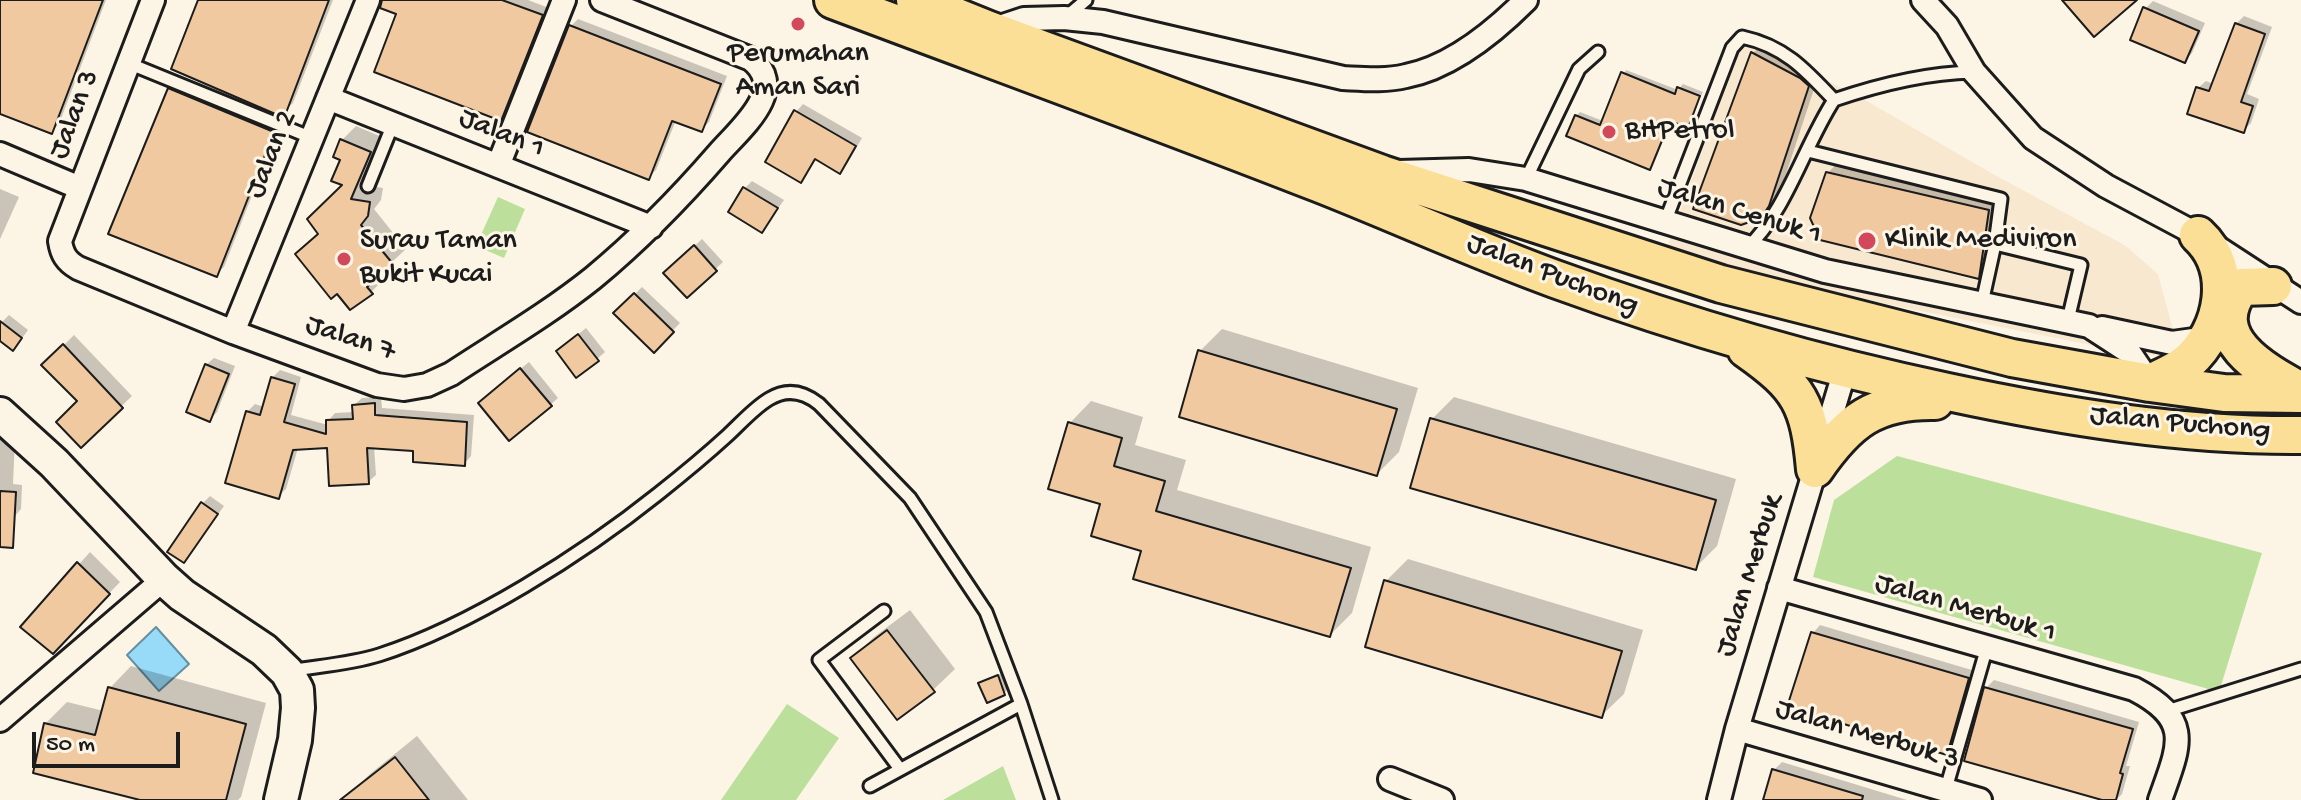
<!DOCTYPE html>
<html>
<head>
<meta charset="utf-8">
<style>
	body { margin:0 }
	#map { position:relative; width:2301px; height:800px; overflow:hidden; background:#fcf5e5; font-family:"Gochi Hand",sans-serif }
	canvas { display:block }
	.scale { position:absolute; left:32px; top:732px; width:148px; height:36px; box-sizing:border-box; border:4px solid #1c1c1c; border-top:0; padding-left:10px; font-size:24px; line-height:28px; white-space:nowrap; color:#1c1c1c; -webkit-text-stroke:6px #fcf5e5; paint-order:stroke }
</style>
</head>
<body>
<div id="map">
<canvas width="2301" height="800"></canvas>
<div class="scale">50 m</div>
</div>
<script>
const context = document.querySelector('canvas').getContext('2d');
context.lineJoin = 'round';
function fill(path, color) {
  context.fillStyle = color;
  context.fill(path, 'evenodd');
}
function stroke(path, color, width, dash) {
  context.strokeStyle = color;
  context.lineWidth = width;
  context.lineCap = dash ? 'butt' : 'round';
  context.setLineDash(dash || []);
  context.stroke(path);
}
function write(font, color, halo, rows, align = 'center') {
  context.font = font + ' "Gochi Hand",sans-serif';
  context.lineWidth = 6;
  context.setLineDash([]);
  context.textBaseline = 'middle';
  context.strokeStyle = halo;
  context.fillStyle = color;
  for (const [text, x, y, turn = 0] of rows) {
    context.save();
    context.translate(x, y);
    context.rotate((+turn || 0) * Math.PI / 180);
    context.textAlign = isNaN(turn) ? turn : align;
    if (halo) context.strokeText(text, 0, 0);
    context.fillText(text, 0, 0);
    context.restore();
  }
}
const built = new Path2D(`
	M1742,41L1853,93L1993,174L2126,246L2158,274L2181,360L2096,346L1845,296L1665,253Z`);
const green = new Path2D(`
	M498,197L525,209L504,258L476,246Z
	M1897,456L2262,553L2219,692L1813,577L1834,500Z
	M787,704L839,738L796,800H721Z
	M1003,766L1016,800H943Z`);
const water = new Path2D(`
	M156,627L189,664L159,691L127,655Z`);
const shadow = new Path2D(`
	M0,0H106L59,124L51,132L0,111Z
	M200,0H333L293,103L285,111Z
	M395,0H528L549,8L508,111L501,118L399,13Z
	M2153,1L2205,23L2192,53L2185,61L2145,9Z
	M2244,16L2272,27L2247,94L2259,99L2251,123L2244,130L2198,88L2206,81L2214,84L2236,24Z
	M578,19L727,76L709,122L701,130L676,120L656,170L649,177L571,26Z
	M1765,41L1812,67L1819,74L1780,192L1760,216L1696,208L1753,53Z
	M1626,70L1678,90L1683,84L1703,92L1687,125L1671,119L1650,167L1576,116L1580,112L1603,121Z
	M177,82L280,124L224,267L216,274L170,90Z
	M803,104L862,138L847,164L840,171L817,158L801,180L796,112Z
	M356,126L384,138L363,185L383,188L381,200L374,209L406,249L380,273L385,278L371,292L320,233L345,185L342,159L335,156L342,140Z
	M1839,161L1999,198L1990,265L1978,277L1828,173Z
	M752,181L784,200L762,231L745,188Z
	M0,189L19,197L0,239Z
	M702,239L723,262L687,295L666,273Z
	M642,287L680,323L654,350L616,313Z
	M9,315L28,330L20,341L0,338V324Z
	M586,328L605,352L597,359L558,351Z
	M1222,329L1418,388L1399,452L1377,474L1200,351Z
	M74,335L132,396L81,445L80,401L44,365Z
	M214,358L235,366L217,412L210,420L206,365Z
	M529,362L558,398L550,405L488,395Z
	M280,370L301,377L291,415L328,425V421L335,413L355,412L354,405L362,398L381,397L382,408L474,415L471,456L464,464L415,449L374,447L376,475L368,482L329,446L298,448L286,489L278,496L247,412L255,404L264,407L272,378Z
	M1454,397L1736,479L1717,546L1695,568L1432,419Z
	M1091,401L1143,417L1135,445L1186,460L1177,490L1371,547L1352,613L1330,635L1143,549L1103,503L1070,423Z
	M0,428L15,439L13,484L22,485L21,509L14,517L0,516Z
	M210,496L224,506L191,553L202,504Z
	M90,552L120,582L53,652L23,627Z
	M1408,559L1643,630L1624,694L1602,715L1386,581Z
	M910,610L955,669L933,690L852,658L874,637Z
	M1820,625L1975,671L1954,745L1946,753L1813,633Z
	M131,666L266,703L241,797L238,800H148L45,724L67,702L104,711L110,688Z
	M1002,673L1007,690L1004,693L980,684Z
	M1994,680L2139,722L2126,766H2130L2122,794L2116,800H2109L1986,688Z
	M417,736L468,800H352L348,796L370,774Z
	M1782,762L1907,800H1765L1774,770Z`);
const building = new Path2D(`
	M0,0H103L52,134L0,114Z
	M198,0H329L286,113L282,112L280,116L171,69Z
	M382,0H502L543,15L501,121L374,72L396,14L380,8Z
	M2062,0H2137L2094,37Z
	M2143,7L2199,31L2185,63L2130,40Z
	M2235,23L2265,34L2241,102L2253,106L2244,133L2187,114L2196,87L2209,91Z
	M569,25L721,84L702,132L672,121L649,180L527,132Z
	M1751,52L1800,78L1809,86L1769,206L1761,218L1741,225L1693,209Z
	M1621,72L1675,94L1677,87L1700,96L1688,128L1670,121L1650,170L1566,136L1575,115L1600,125Z
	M168,88L274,132L217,277L108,234Z
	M794,110L856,146L840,174L815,159L801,183L765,162Z
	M340,139L371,152L351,199L370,202L368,216L361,225L393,264L367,287L373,294L350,310L337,294L331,299L295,254L318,234L307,219L342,185L331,181L340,160L333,157Z
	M1826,172L1989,210L1979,279L1820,240L1810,218Z
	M743,187L778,208L762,233L728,212Z
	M694,245L717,271L687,298L663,273Z
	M634,293L674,332L654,353L613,313Z
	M0,321L22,338L13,351L0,341Z
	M578,334L599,361L576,378L556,351Z
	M63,344L123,408L81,448L56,422L77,401L41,365Z
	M1198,350L1397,409L1377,476L1179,417Z
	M205,364L229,374L210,422L186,412Z
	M520,368L552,406L509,441L478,403Z
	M271,377L295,384L284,422L326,434V420L353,419L352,405L375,403V415L467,422L465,466L413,462V451L367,448L369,484L329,486L327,448L293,450L279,499L225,483L246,411L260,415Z
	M1430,418L1716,500L1696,570L1410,488Z
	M1068,422L1122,438L1114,466L1165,481L1156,511L1351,568L1330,637L1133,579L1141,551L1091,536L1100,504L1048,489Z
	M0,491L16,492L13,548L0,547Z
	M201,502L218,514L184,563L167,552Z
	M77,562L110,594L53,654L20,627Z
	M1384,580L1622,651L1602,718L1365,647Z
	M887,630L935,692L897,720L850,658Z
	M1811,632L1969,678L1947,755L1787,707Z
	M998,675L1005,695L987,703L978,683Z
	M108,687L246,724L226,800H140L33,773L44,723L95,735Z
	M1984,687L2133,729L2120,773L2123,774L2116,800H2102L1964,761Z
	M395,757L429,800H340Z
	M1772,769L1863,796L1862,800H1763Z`);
const lane = new Path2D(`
	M1065,18L1086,0
	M128,63L312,138
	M1808,151L2001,199L1995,244L1982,303
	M1526,179L1579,69L1598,52
	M368,186L393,124
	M1665,222L1732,48L1742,37C1784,46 1805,69 1834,100
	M1995,244L2081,265L2068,320
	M1747,248C1786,212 1805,144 1834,100C1878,85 1926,73 1973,72
	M884,611L819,660L900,769
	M289,671C318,666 350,664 379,655C470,626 583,554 658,494C682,475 705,456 728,435C741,423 754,408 769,399C787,388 804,392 819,404L910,498L986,612L1021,704L1052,800
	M2167,711L2301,669
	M870,786L1021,704
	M1945,792L1987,647`);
const street = new Path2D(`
	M153,0L60,241C62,254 66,261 78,268L233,332L377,385L404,389L427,385L451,374C498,343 548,314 593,278C639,240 680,198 719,153C741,128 789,89 751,59L602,0
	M1923,0L1947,26L1974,72L2033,138L2106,186L2198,235L2301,302
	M991,30L1024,19L1064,18L1103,22L1343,78C1364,79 1385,81 1406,76C1452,67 1494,32 1526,0
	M328,98L651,227
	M0,154L80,188
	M498,166L564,0
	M1399,172L1469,170L1526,179L1825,271L2089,326L2129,352L2150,383
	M2102,328L2172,343L2208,338
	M233,332L368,0
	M1779,588L2134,689C2194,720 2179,746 2160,800
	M0,720L164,579
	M1737,729L1980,800
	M1390,779L1442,800
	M1719,800L1737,729L1845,370`);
const secondary = new Path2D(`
	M0,414L54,463L164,579L182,595L264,650L287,672L297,690L298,708L295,740L281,800`);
const primary = new Path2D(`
	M833,0C995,61 1157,120 1318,183C1397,214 1475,250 1555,279C1684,326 1814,364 1948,392C2065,417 2182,436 2301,435
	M915,0L989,30L1382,174L1721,284L2012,358L2150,383L2224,393L2301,394
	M2273,286L2241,287C2203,337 2262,370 2301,391
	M1746,349C1800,387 1809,404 1815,469
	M2150,383C2162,377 2178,371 2188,362C2224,330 2235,269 2198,235
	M1815,469C1848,421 1875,400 1935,401`);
const markers = [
	[798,24,8,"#d1495b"],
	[1609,132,8,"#d1495b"],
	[1867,241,10,"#d1495b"],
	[344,259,8,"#d1495b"]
];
const poiNames = [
	["Perumahan",798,55,"center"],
	["Aman Sari",798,89,"center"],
	["BHPetrol",1625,132],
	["Klinik Mediviron",1885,241],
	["Surau Taman",360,242],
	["Bukit Kucai",360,276]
];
const streetNames = [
	["Jalan 3",76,115,-69],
	["Jalan 1",501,135,22],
	["Jalan 2",273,155,-68],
	["Jalan Cenuk 1",1739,213,17],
	["Jalan Puchong",1552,276,21],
	["Jalan 7",350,340,18],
	["Jalan Puchong",2180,425,5],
	["Jalan Merbuk",1751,576,-73],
	["Jalan Merbuk 1",1965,610,16],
	["Jalan Merbuk 3",1867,736,16]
];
fill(built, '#f8e8d0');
fill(green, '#bce09b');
fill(water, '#97dbf9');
stroke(water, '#668fa1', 2);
fill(shadow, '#0003');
fill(building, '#f0c9a0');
stroke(building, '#1c1c1c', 2);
stroke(lane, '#1c1c1c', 17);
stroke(street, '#1c1c1c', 28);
stroke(secondary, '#1c1c1c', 38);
stroke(primary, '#1c1c1c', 42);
stroke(lane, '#fcf5e5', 11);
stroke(street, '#fcf5e5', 22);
stroke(secondary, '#fcf5e5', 32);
stroke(primary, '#fbdf96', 36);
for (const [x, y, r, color] of markers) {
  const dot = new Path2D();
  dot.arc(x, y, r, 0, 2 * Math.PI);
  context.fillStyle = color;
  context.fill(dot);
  stroke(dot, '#fcf5e5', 3);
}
write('30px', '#1c1c1c', '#fcf5e5', poiNames, 'left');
write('30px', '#1c1c1c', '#fcf5e5', streetNames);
</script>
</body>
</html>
